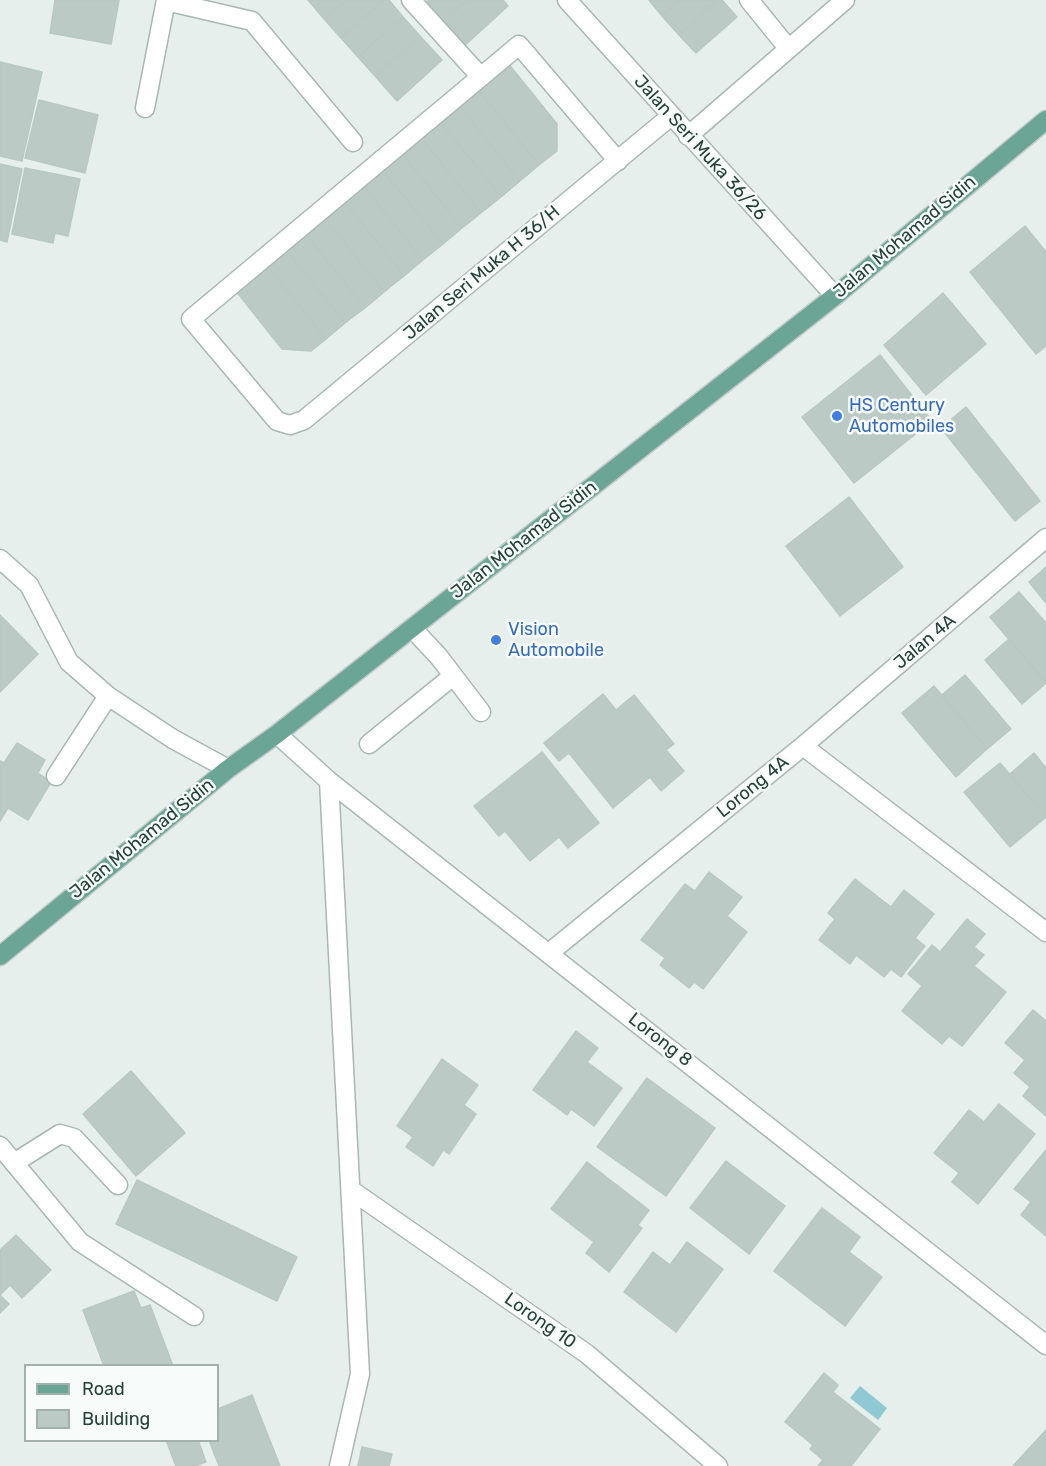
<!DOCTYPE html>
<html>
<head>
<meta charset="utf-8">
<style>
	body { margin:0 }
	#map { position:relative; width:1046px; height:1466px; overflow:hidden; background:#e6efeb; font-family:Rubik,sans-serif }
	canvas { display:block }
	.legend { position:absolute; left:24px; top:1364px; width:195px; height:78px; box-sizing:border-box; background:#f7fbf9; border:2px solid #a3b1ad; margin:0; padding:8px 10px; list-style:none; font-size:18px; color:#24423a }
	.legend li { display:flex; align-items:center; gap:12px; height:30px }
	.legend b { width:30px; border:2px solid #a3b1ad }
</style>
</head>
<body>
<div id="map">
<canvas width="1046" height="1466"></canvas>
<ul class="legend">
<li><b style="height:8px;background:#6aa596"></b>Road</li>
<li><b style="height:16px;background:#bbcac4"></b>Building</li>
</ul>
</div>
<script>
const context = document.querySelector('canvas').getContext('2d');
context.lineJoin = 'round';
function fill(path, color) {
  context.fillStyle = color;
  context.fill(path, 'evenodd');
}
function stroke(path, color, width, dash) {
  context.strokeStyle = color;
  context.lineWidth = width;
  context.lineCap = dash ? 'butt' : 'round';
  context.setLineDash(dash || []);
  context.stroke(path);
}
function write(font, color, halo, rows, align = 'center') {
  context.font = font + ' Rubik,sans-serif';
  context.lineWidth = 5;
  context.setLineDash([]);
  context.textBaseline = 'middle';
  context.strokeStyle = halo;
  context.fillStyle = color;
  for (const [text, x, y, turn = 0] of rows) {
    context.save();
    context.translate(x, y);
    context.rotate((+turn || 0) * Math.PI / 180);
    context.textAlign = isNaN(turn) ? turn : align;
    if (halo) context.strokeText(text, 0, 0);
    context.fillText(text, 0, 0);
    context.restore();
  }
}
const water = new Path2D(`
	M860,1386L887,1408L878,1420L850,1398Z`);
const building = new Path2D(`
	M55,0H119L111,44L50,33Z
	M308,0H346L325,20Z
	M346,0H384L341,38L325,20Z
	M384,0H389L403,17L358,57L341,38Z
	M429,0H467L442,23L424,4Z
	M467,0H503L508,6L463,47L442,23Z
	M649,0H680L662,16Z
	M680,0H718L679,35L662,16Z
	M718,0H722L737,17L696,53L679,35Z
	M403,17L420,36L375,76L358,57Z
	M420,36L442,60L397,101L375,76Z
	M503,57L557,124V151L539,165L472,82Z
	M0,62L42,72L22,161L0,156Z
	M472,82L539,165L520,181L453,98Z
	M453,98L520,181L501,197L434,114Z
	M39,100L98,115L85,173L25,158Z
	M434,114L501,197L481,213L414,129Z
	M414,129L481,213L462,228L395,145Z
	M395,145L462,228L443,244L375,161Z
	M375,161L443,244L423,260L356,177Z
	M0,164L22,169L7,242L0,240Z
	M25,168L80,179L68,236L55,233L53,243L12,234Z
	M356,177L423,260L404,276L337,192Z
	M337,192L404,276L384,292L317,208Z
	M317,208L384,292L365,308L298,224Z
	M298,224L365,308L345,323L278,240Z
	M1025,226L1046,252V346L1036,354L970,272Z
	M278,240L345,323L326,339L259,256Z
	M259,256L326,339L311,351L282,349L228,281Z
	M943,293L986,344L926,395L884,345Z
	M880,355L932,421L854,483L802,417Z
	M966,407L1040,501L1015,521L941,428Z
	M849,497L903,567L840,616L786,546Z
	M1046,567V603L1029,582Z
	M1019,592L1046,623V683L990,617Z
	M0,615L38,654L0,692Z
	M1009,639L1046,683L1022,704L985,660Z
	M965,675L1011,729L987,749L942,695Z
	M934,686L987,749L956,777L902,713Z
	M603,694L616,710L634,695L674,744L666,750L684,771L661,791L650,777L613,808L569,753L559,761L544,743Z
	M17,743L45,760L38,773L51,782L28,820L8,808L0,821V761L4,763Z
	M542,752L599,823L568,848L559,837L530,861L505,831L499,836L474,806Z
	M1034,753L1046,768V817L1010,774Z
	M1000,763L1046,817L1010,847L964,792Z
	M709,872L742,897L727,916L747,932L703,989L694,982L689,988L660,965L665,958L641,940L685,884L695,891Z
	M855,879L891,907L904,890L934,914L915,938L925,946L901,977L891,969L884,977L856,955L850,964L819,940L835,919L828,913Z
	M967,919L985,934L974,947L984,955L974,966L1006,992L962,1046L949,1036L942,1044L902,1011L922,986L908,974L932,945L940,952Z
	M1033,1010L1046,1021V1116L1023,1096L1030,1087L1014,1073L1025,1060L1005,1043Z
	M576,1031L598,1048L587,1062L622,1088L594,1126L571,1109L567,1115L533,1090Z
	M442,1059L478,1085L464,1105L476,1114L449,1154L443,1150L433,1166L406,1147L413,1137L397,1126Z
	M131,1071L185,1133L136,1176L83,1114Z
	M647,1078L715,1128L666,1196L597,1147Z
	M999,1104L1035,1134L978,1204L952,1182L959,1173L934,1153L969,1110L984,1122Z
	M1046,1150V1236L1021,1215L1031,1202L1014,1189Z
	M726,1161L785,1206L749,1254L690,1208Z
	M587,1162L649,1210L638,1225L642,1228L609,1272L586,1253L594,1242L551,1209Z
	M137,1180L297,1257L277,1301L116,1224Z
	M822,1208L860,1237L849,1252L882,1277L845,1326L774,1271Z
	M16,1235L51,1270L22,1298L10,1285L0,1295L9,1304L0,1313V1250Z
	M687,1242L723,1269L676,1332L624,1292L653,1252L670,1265Z
	M134,1291L141,1308L150,1305L173,1366H104L83,1310Z
	M824,1373L838,1385L833,1392L880,1429L851,1466H818L823,1460L810,1449L813,1445L785,1422Z
	M252,1395L280,1466H219L209,1440H218V1409Z
	M1046,1430V1466H1013Z
	M166,1440H198L206,1462L195,1466H176Z
	M362,1447L392,1454L389,1466H358Z`);
const minor = new Path2D(`
	M411,0L481,77
	M567,0L835,296
	M749,0L788,48
	M166,1L252,21L353,142
	M145,108L166,0
	M688,136L845,0
	M618,161L519,45L191,319L277,421L290,425L304,420L671,116
	M0,559L29,585L69,662L108,696L173,739L228,769
	M412,628L439,657L481,712
	M277,734L329,781L1046,1345
	M369,744L453,676
	M803,746L1046,932
	M56,776L108,696
	M329,781L360,1374L339,1466
	M549,953L803,746L1046,538
	M0,1146L80,1242L194,1316
	M14,1163L60,1134L74,1138L118,1185
	M351,1190L587,1354L718,1466`);
const major = new Path2D(`
	M0,956L228,769L277,734L412,628L835,296L1046,120`);
const markers = [
	[837,416,6,"#3f7fe0"],
	[496,640,6,"#3f7fe0"]
];
const streetNames = [
	["Jalan Seri Muka 36/26",700,148,48],
	["Jalan Mohamad Sidin",905,237,-40],
	["Jalan Seri Muka H 36/H",482,273,-40],
	["Jalan Mohamad Sidin",524,540,-38],
	["Jalan 4A",925,642,-40],
	["Lorong 4A",753,787,-39],
	["Jalan Mohamad Sidin",142,839,-39],
	["Lorong 8",660,1040,38],
	["Lorong 10",540,1321,35]
];
const shopNames = [
	["HS Century",849,406],
	["Automobiles",849,427],
	["Vision",508,630],
	["Automobile",508,651]
];
fill(water, '#8ec9d4');
fill(building, '#bbcac4');
stroke(building, '#b8c9c2', 1.5);
stroke(minor, '#a8b8b2', 21);
stroke(major, '#c2cac8', 21);
stroke(minor, '#fff', 18);
stroke(major, '#6aa596', 18);
for (const [x, y, r, color] of markers) {
  const dot = new Path2D();
  dot.arc(x, y, r, 0, 2 * Math.PI);
  context.fillStyle = color;
  context.fill(dot);
  stroke(dot, '#f7fbf9', 2);
}
write('18px', '#24423a', '#f7fbf9', streetNames);
write('18px', '#366cbe', '#f7fbf9', shopNames, 'left');
</script>
</body>
</html>
